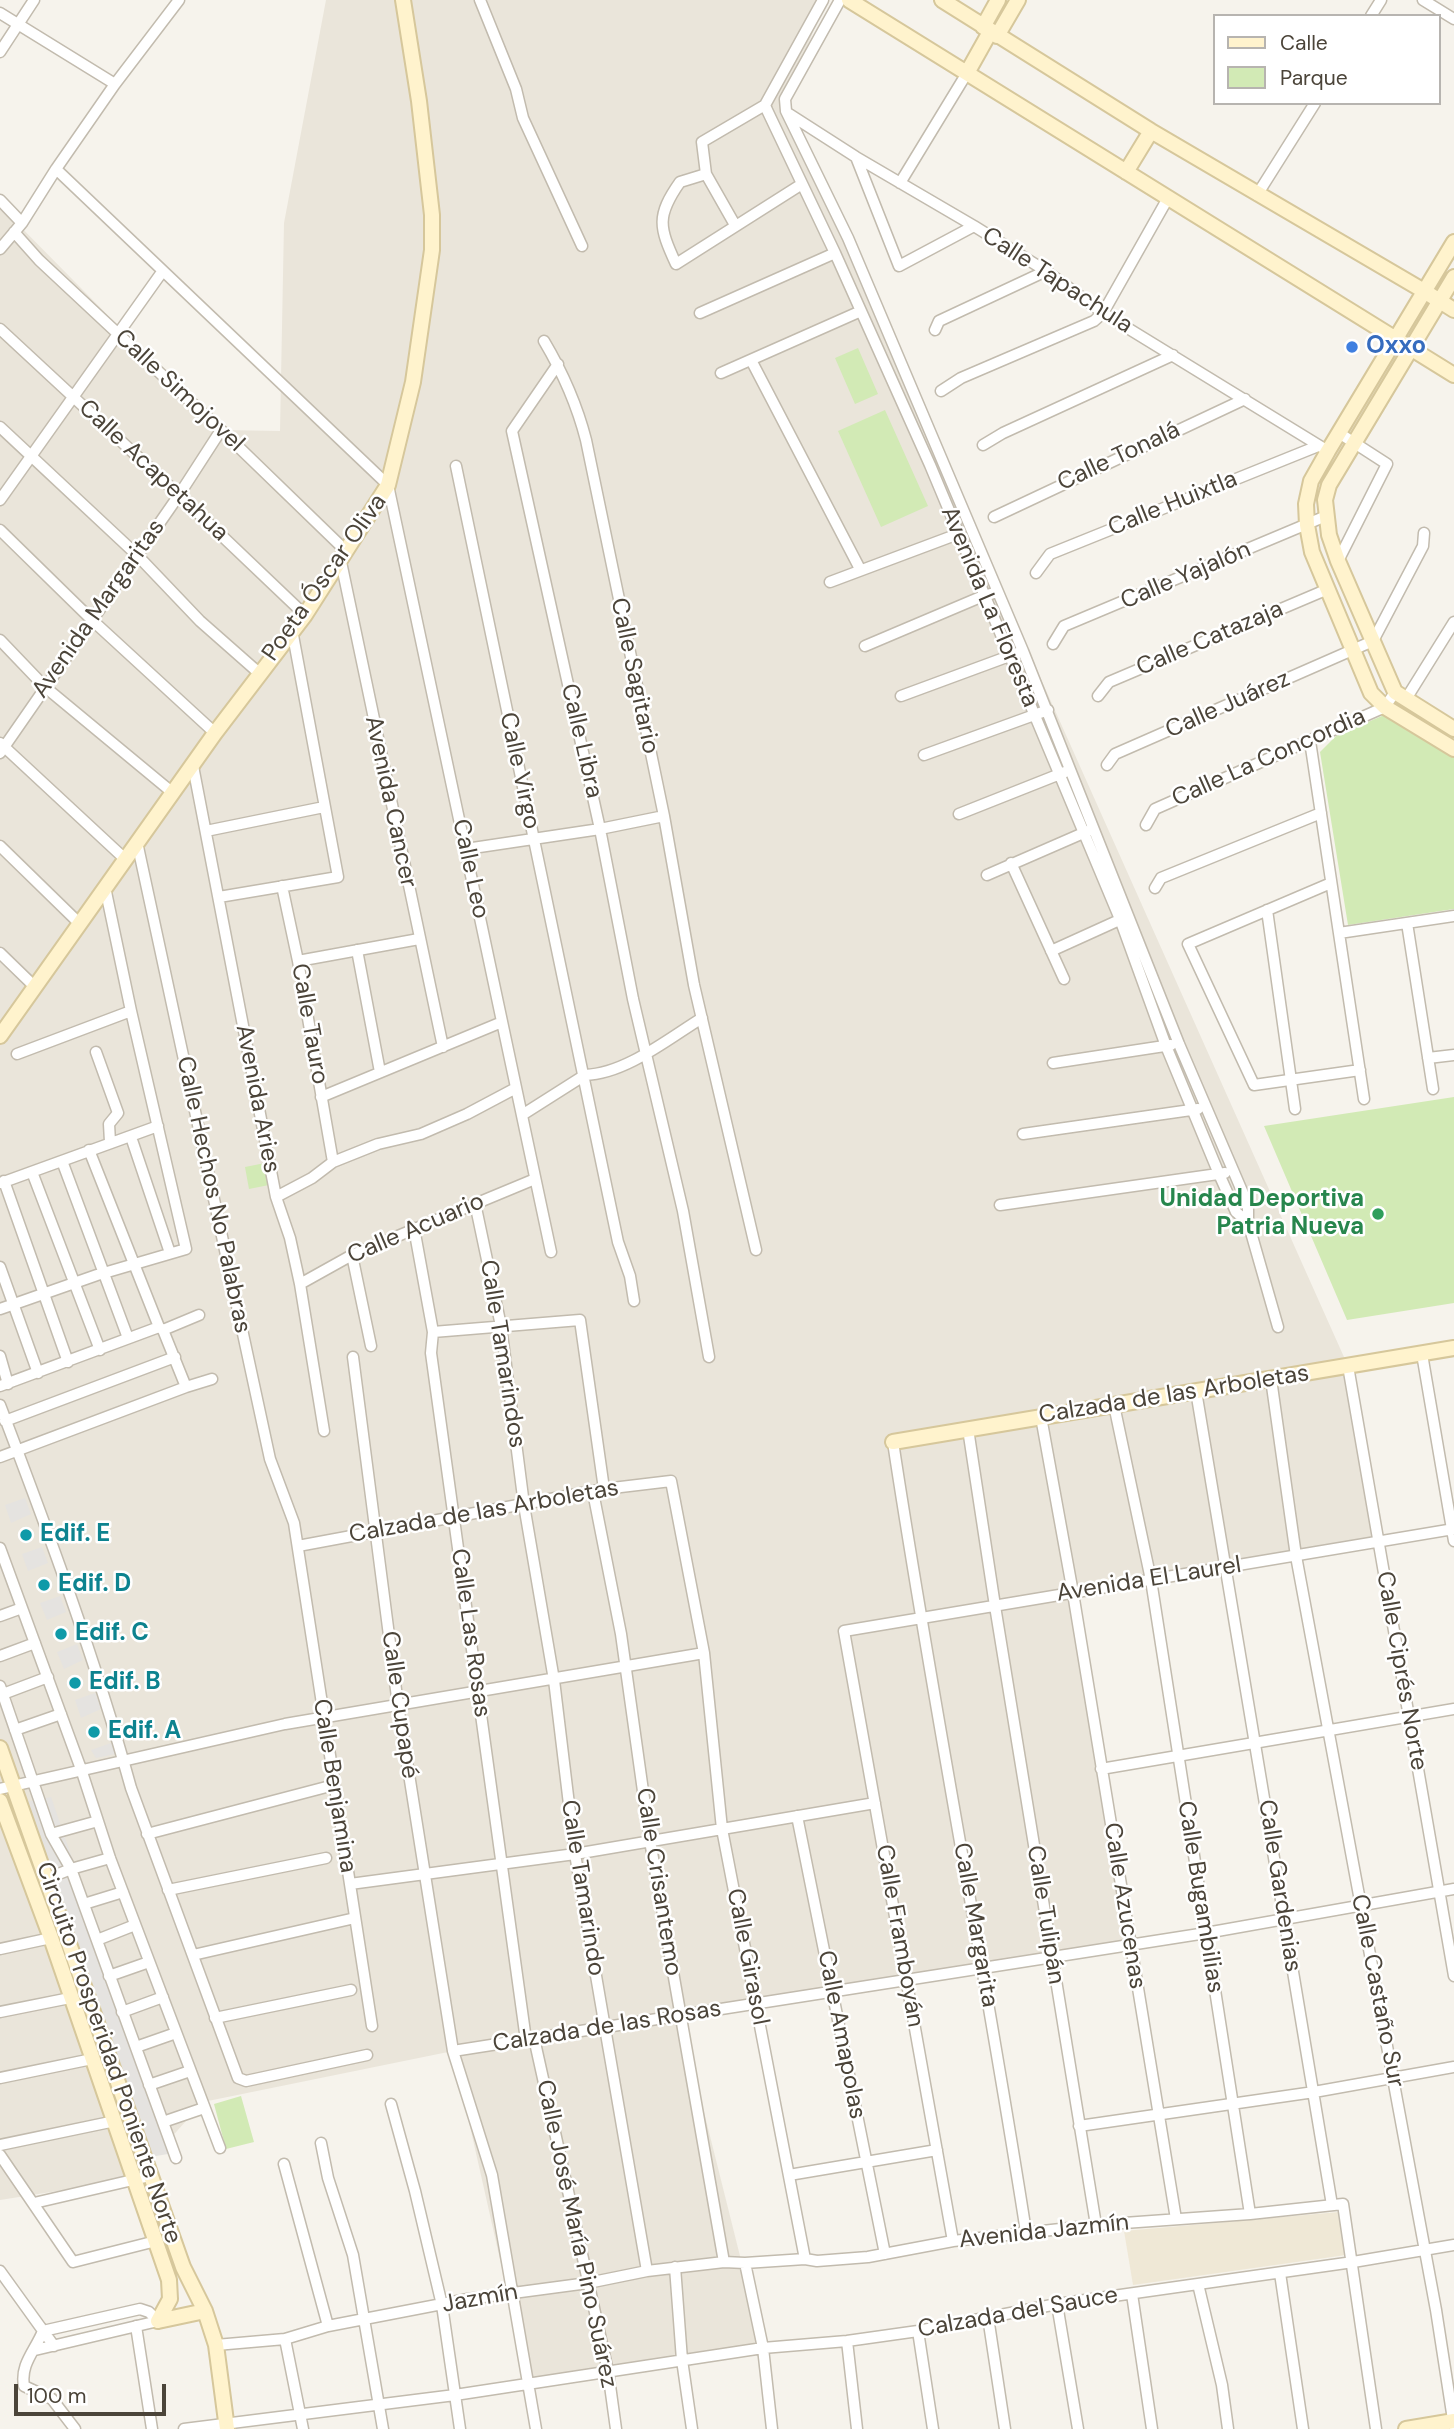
<!DOCTYPE html>
<html>
<head>
<meta charset="utf-8">
<style>
	body { margin:0 }
	#map { position:relative; width:1454px; height:2429px; overflow:hidden; background:#f6f3ec; font-family:"DM Sans",sans-serif }
	canvas { display:block }
	.legend { position:absolute; left:1213px; top:14px; width:228px; height:91px; box-sizing:border-box; background:#fff; border:2px solid #b7b4b0; margin:0; padding:9px 12px; list-style:none; font-size:21px; color:#4b4439 }
	.legend li { display:flex; align-items:center; gap:14px; height:35px }
	.legend b { width:35px; border:2px solid #b7b4b0 }
	.scale { position:absolute; left:14px; top:2384px; width:152px; height:32px; box-sizing:border-box; border:4px solid #4b4439; border-top:0; padding-left:9px; font-size:21px; line-height:24px; white-space:nowrap; color:#4b4439; -webkit-text-stroke:5px #fff; paint-order:stroke }
</style>
</head>
<body>
<div id="map">
<canvas width="1454" height="2429"></canvas>
<ul class="legend">
<li><b style="height:9px;background:#fff3cd"></b>Calle</li>
<li><b style="height:19px;background:#d2eab5"></b>Parque</li>
</ul>
<div class="scale">100 m</div>
</div>
<script>
const context = document.querySelector('canvas').getContext('2d');
context.lineJoin = 'round';
function fill(path, color) {
  context.fillStyle = color;
  context.fill(path, 'evenodd');
}
function stroke(path, color, width, dash) {
  context.strokeStyle = color;
  context.lineWidth = width;
  context.lineCap = dash ? 'butt' : 'round';
  context.setLineDash(dash || []);
  context.stroke(path);
}
function write(font, color, halo, rows, align = 'center') {
  context.font = font + ' "DM Sans",sans-serif';
  context.lineWidth = 5;
  context.setLineDash([]);
  context.textBaseline = 'middle';
  context.strokeStyle = halo;
  context.fillStyle = color;
  for (const [text, x, y, turn = 0] of rows) {
    context.save();
    context.translate(x, y);
    context.rotate((+turn || 0) * Math.PI / 180);
    context.textAlign = isNaN(turn) ? turn : align;
    if (halo) context.strokeText(text, 0, 0);
    context.fillText(text, 0, 0);
    context.restore();
  }
}
const residential = new Path2D(`
	M326,0H826L784,104L1348,1366L1379,1542L1073,1593L1130,1945L680,2016L763,2348L528,2384L453,2051L203,2102L134,2179L0,2200V206L221,430L280,431L284,223Z`);
const education = new Path2D(`
	M1339,2212L1346,2255L1133,2285L1124,2231Z`);
const green = new Path2D(`
	M858,348L878,394L855,404L835,358Z
	M885,410L928,506L881,527L838,431Z
	M1384,715L1454,757V909L1348,925L1320,752L1336,736Z
	M1454,1097V1303L1347,1320L1264,1126Z
	M265,1163L269,1185L249,1189L245,1167Z
	M241,2096L254,2142L226,2149L214,2104Z`);
const parking = new Path2D(`
	M25,1498L31,1514L11,1523L5,1505Z
	M42,1547L48,1563L28,1571L22,1554Z
	M60,1596L66,1612L47,1620L40,1603Z
	M77,1644L83,1660L64,1669L57,1652Z
	M95,1693L101,1709L81,1718L75,1700Z
	M111,1743L116,1754L96,1758L91,1750Z
	M51,1797L174,2153L150,2157L25,1802Z`);
const street = new Path2D(`
	M480,0L516,89L523,118L582,246
	M823,0L765,105L767,110L835,253L930,465L1120,919L1166,1046L1219,1174L1236,1212L1248,1222
	M840,0L785,99L786,111L848,238L1023,651L1179,1044L1248,1205V1222L1278,1327
	M1423,0L1454,19
	M0,13L115,84
	M1371,16L1381,0
	M0,52L34,0
	M789,114L856,157L974,226L1046,271L1103,313L1328,451
	M856,157L899,266L974,226
	M56,169L388,485L551,1252
	M706,174L680,182C656,216 659,227 676,264L802,184
	M900,183L967,73
	M1257,195L1315,103
	M0,200L22,223
	M735,225L706,174L702,142L765,105
	M14,232L39,260L221,430L345,550
	M0,249L22,223L56,169L115,84L179,0
	M700,313L835,253
	M0,329L179,495L305,615
	M935,330L939,321L1046,271
	M544,341C563,373 577,405 586,440L664,816L694,985L756,1250
	M751,360L860,569
	M558,364L512,431L600,829L633,999L683,1211L709,1357
	M721,373L861,311
	M941,391L961,378L1094,321L1103,313L1168,198
	M0,427L137,555L200,621L259,673
	M983,445L1003,433L1173,355
	M456,466L618,1242L630,1276L634,1301
	M0,500L162,272
	M994,517L1245,399
	M0,530L92,620L215,733
	M340,557L443,1047
	M1338,561L1387,464L1339,433
	M1036,573L1050,554L1318,446
	M830,582L958,534
	M0,640L45,687L173,793
	M1053,644L1064,626L1326,516
	M865,646L983,596L998,592
	M901,696L1023,651
	M1098,696L1109,682L1328,589
	M1406,699L1454,622
	M1310,741L1364,1099
	M0,743L125,859
	M0,753L179,495L221,430
	M924,755L1048,710
	M1107,765L1115,754L1373,641L1423,546L1424,533
	M193,766L276,1197L290,1238L300,1284L324,1431
	M959,814L1065,772
	M1146,825L1155,809L1385,707L1395,692
	M206,831L324,807
	M137,842L270,1459L294,1523L372,2026
	M0,846L80,924
	M466,849L600,829L664,816
	M1011,863L1064,979
	M987,875L1088,831
	M1331,883L1188,944L1254,1085L1360,1070
	M282,886L298,961L333,1162
	M1155,888L1161,878L1321,813
	M219,897L338,877L292,630
	M1267,910L1295,1109
	M1407,923L1433,1089
	M1339,933L1454,916
	M357,950L380,1072
	M1051,951L1126,917
	M0,953L35,987
	M298,961L419,939
	M96,1052L118,1113L109,1124L110,1142
	M17,1054L131,1011
	M1428,1058L1454,1055
	M1053,1063L1171,1045
	M321,1097L502,1022
	M522,1115L585,1075C625,1074 668,1039 702,1018
	M1023,1134L1198,1109
	M131,1137L170,1253
	M89,1150L159,1327
	M62,1161L128,1338
	M32,1172L100,1350
	M4,1181L68,1362
	M1,1183L158,1126
	M276,1197L312,1178L333,1162L378,1144L421,1134L467,1114L516,1088
	M475,1203L501,1326L524,1505L554,1680L575,1854L647,2271
	M1000,1205L1225,1173
	M414,1228L433,1332L431,1353L526,2040
	M352,1255L371,1346
	M0,1267L38,1373
	M300,1284L352,1255L535,1179
	M0,1309L97,1275L186,1249L131,1011L105,887
	M163,1330L186,1387
	M433,1332L580,1320L604,1489
	M1422,1354L1454,1541
	M0,1356L8,1384
	M353,1357L398,1705L453,2051L492,2175L536,2429
	M1348,1366L1454,1976
	M1271,1379L1296,1556L1436,2310L1454,2426
	M0,1386L159,1327L163,1330L199,1315
	M1196,1391L1332,2205
	M0,1405C48,1531 95,1658 131,1788L238,2078L246,2081L367,2055
	M1114,1405L1151,1580L1250,2214
	M1041,1417L1073,1593L1176,2219
	M5,1421L175,1357
	M968,1429L995,1606L1096,2225
	M893,1442C933,1706 985,1968 1026,2232
	M0,1457L186,1387L212,1379
	M593,1492L621,1634L650,1841L724,2262
	M298,1546L604,1489L671,1481L704,1653L722,1829L805,2259
	M0,1548L81,1769L110,1858L220,2148
	M0,1616L22,1608
	M0,1656L35,1643
	M0,1686L51,1834L71,1869L176,2158
	M3,1694L48,1677
	M15,1730L61,1714
	M1101,1769L1454,1709
	M0,1789L285,1724L704,1653
	M797,1816L885,2254
	M51,1834L98,1821
	M147,1834L334,1785
	M46,1879L71,1869L110,1858
	M350,1884L575,1854L875,1803
	M168,1890L326,1858
	M84,1904L123,1892
	M97,1940L135,1925
	M0,1949L51,1938
	M193,1955L355,1918
	M109,1976L149,1962
	M0,2012L70,1998
	M122,2012L163,1997
	M215,2018L351,1990
	M534,2038L608,2371L616,2429
	M136,2047L176,2033
	M453,2051L1206,1933L1454,1889
	M0,2078L92,2059
	M149,2085L190,2071
	M391,2104L415,2191L442,2305L460,2429
	M163,2122L204,2108
	M1079,2126L1314,2092L1454,2067
	M321,2143L328,2178L353,2255L383,2429
	M0,2145L115,2121
	M0,2155L73,2262L156,2241
	M284,2164L328,2326
	M789,2175L937,2150
	M34,2203L150,2176
	M953,2241L844,1631L1454,1529
	M745,2263L763,2348L772,2429
	M675,2267L682,2360L692,2429
	M0,2271L54,2346
	M1280,2273L1303,2429
	M1198,2284L1222,2385L1228,2429
	M1132,2294L1152,2429
	M1057,2304L1078,2429
	M988,2317L1005,2429
	M136,2326L152,2429
	M918,2331L933,2429
	M285,2339L303,2429
	M847,2341L857,2429
	M216,2345L285,2339L328,2326L468,2299L588,2283L647,2271L724,2262L745,2263L805,2259L817,2261L868,2257L953,2241L1096,2225L1250,2214L1343,2204L1376,2429
	M35,2350L158,2321
	M75,2429L52,2399L24,2386C20,2364 35,2351 43,2331L140,2309L149,2312L158,2321
	M184,2429L455,2395L763,2348L847,2341L918,2331L1057,2304L1353,2262L1454,2245`);
const secondary = new Path2D(`
	M849,0L1454,375
	M942,0L1151,131L1424,291L1454,310
	M983,27L998,0
	M997,36L1018,0
	M967,73L990,32
	M1126,172L1151,131
	M1454,242L1328,451L1311,481L1306,504L1307,525L1312,552L1371,693L1385,707L1454,749
	M1454,277L1329,485L1325,500L1329,535L1338,561L1395,692L1454,729
	M0,1036L215,733L305,615L388,485L413,382L432,250V215L419,101L403,0
	M893,1442L1454,1348
	M0,1748L183,2267L205,2311L216,2345L227,2429
	M0,1801L51,1938L169,2280L170,2299L158,2321
	M158,2321L205,2311
	M1406,2429L1454,2421`);
const markers = [
	[1352,347,7,"#3f7fe0"],
	[1378,1214,7,"#2e9e5b"],
	[26,1535,7,"#0f9aa8"],
	[44,1585,7,"#0f9aa8"],
	[61,1634,7,"#0f9aa8"],
	[75,1683,7,"#0f9aa8"],
	[94,1732,7,"#0f9aa8"]
];
const streetNames = [
	["Calle Tapachula",1057,281,33],
	["Calle Simojovel",179,391,43],
	["Calle Tonalá",1119,457,-25],
	["Calle Acapetahua",153,471,43],
	["Calle Huixtla",1173,504,-22],
	["Calle Yajalón",1186,576,-23],
	["Poeta Óscar Oliva",325,578,-55],
	["Avenida La Floresta",989,607,67],
	["Avenida Margaritas",99,609,-55],
	["Calle Catazaja",1210,639,-23],
	["Calle Sagitario",634,676,78],
	["Calle Juárez",1228,705,-24],
	["Calle Libra",581,741,77],
	["Calle La Concordia",1269,758,-24],
	["Calle Virgo",519,771,78],
	["Avenida Cancer",390,802,78],
	["Calle Leo",470,869,78],
	["Calle Tauro",309,1024,80],
	["Avenida Aries",257,1099,79],
	["Calle Hechos No Palabras",213,1195,78],
	["Calle Acuario",416,1229,-23],
	["Calle Tamarindos",502,1354,81],
	["Calzada de las Arboletas",1174,1395,-9],
	["Calzada de las Arboletas",484,1512,-10],
	["Avenida El Laurel",1149,1580,-9],
	["Calle Las Rosas",470,1633,82],
	["Calle Ciprés Norte",1401,1671,80],
	["Calle Cupapé",399,1705,82],
	["Calle Benjamina",334,1786,81],
	["Calle Crisantemo",658,1882,81],
	["Calle Gardenias",1279,1886,81],
	["Calle Tamarindo",582,1888,81],
	["Calle Bugambilias",1200,1897,81],
	["Calle Azucenas",1124,1906,81],
	["Calle Tulipán",1045,1915,81],
	["Calle Margarita",975,1925,80],
	["Calle Framboyán",899,1936,80],
	["Calle Girasol",747,1957,79],
	["Calle Castaño Sur",1377,1991,79],
	["Calzada de las Rosas",607,2027,-9],
	["Calle Amapolas",841,2035,79],
	["Circuito Prosperidad Poniente Norte",108,2053,71],
	["Avenida Jazmín",1044,2232,-6],
	["Calle José María Pino Suárez",576,2234,78],
	["Jazmín",480,2299,-10],
	["Calzada del Sauce",1018,2313,-10]
];
const shopNames = [
	["Oxxo",1366,347]
];
const leisureNames = [
	["Unidad Deportiva",1364,1200],
	["Patria Nueva",1364,1228]
];
const cultureNames = [
	["Edif. E",40,1535],
	["Edif. D",58,1585],
	["Edif. C",75,1634],
	["Edif. B",89,1683],
	["Edif. A",108,1732]
];
fill(residential, '#eae5da');
fill(education, '#efe8d6');
fill(green, '#d2eab5');
fill(parking, '#e5e3e0');
stroke(street, '#c2bbae', 13);
stroke(secondary, '#d6c79b', 18);
stroke(street, '#fff', 10);
stroke(secondary, '#fff3cd', 14);
for (const [x, y, r, color] of markers) {
  const dot = new Path2D();
  dot.arc(x, y, r, 0, 2 * Math.PI);
  context.fillStyle = color;
  context.fill(dot);
  stroke(dot, '#fff', 2.5);
}
write('24px', '#4b4439', '#fff', streetNames);
write('bold 24px', '#366cbe', '#fff', shopNames, 'left');
write('bold 24px', '#27864d', '#fff', leisureNames, 'right');
write('bold 24px', '#0d838f', '#fff', cultureNames, 'left');
</script>
</body>
</html>
